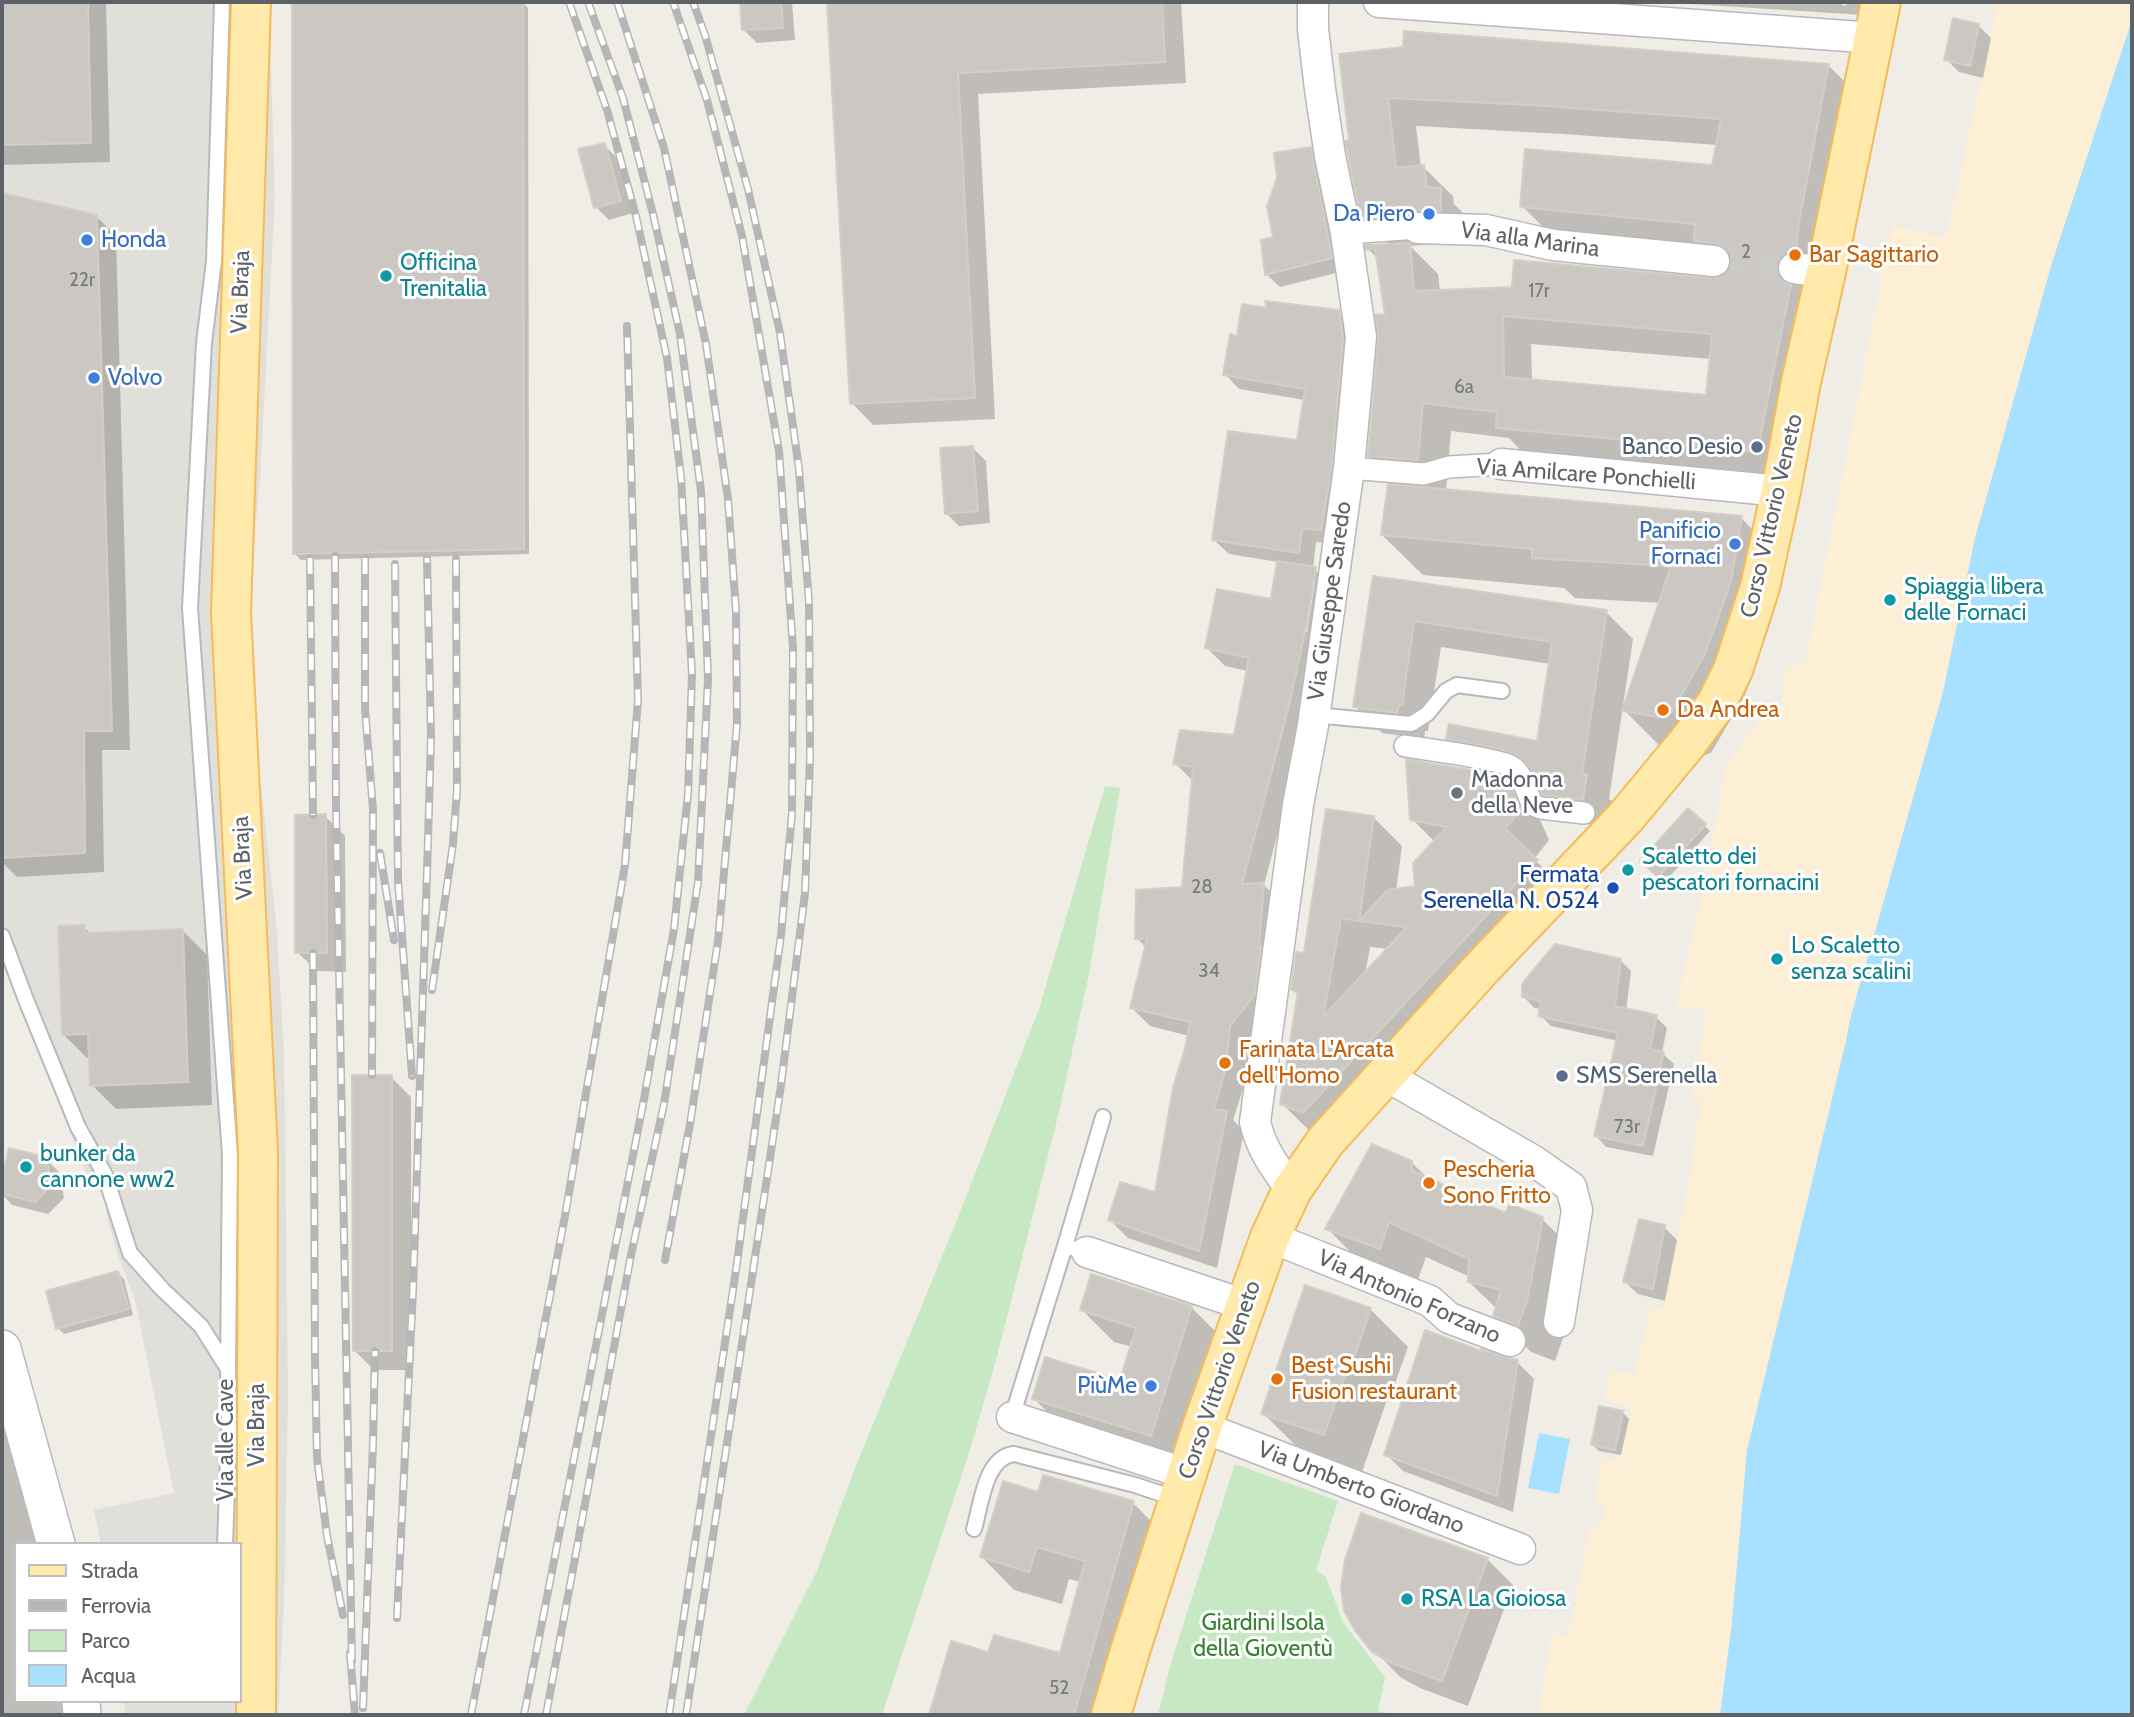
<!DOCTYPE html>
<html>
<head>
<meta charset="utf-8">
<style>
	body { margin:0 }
	#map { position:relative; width:2134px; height:1717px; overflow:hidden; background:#f0ede6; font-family:Cabin,sans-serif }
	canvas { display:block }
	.frame { position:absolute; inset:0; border:4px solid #5d6267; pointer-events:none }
	.legend { position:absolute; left:14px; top:1542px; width:228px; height:161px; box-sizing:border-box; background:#fff; border:2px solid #bec0c2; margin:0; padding:9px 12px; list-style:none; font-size:21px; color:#5d6267 }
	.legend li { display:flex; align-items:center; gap:14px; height:35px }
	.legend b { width:35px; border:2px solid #bec0c2 }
</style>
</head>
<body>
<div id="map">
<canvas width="2134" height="1717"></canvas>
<div class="frame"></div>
<ul class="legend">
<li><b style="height:9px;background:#ffeaac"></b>Strada</li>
<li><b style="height:9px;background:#b5b6b7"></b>Ferrovia</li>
<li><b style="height:19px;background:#c6e8c2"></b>Parco</li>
<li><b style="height:19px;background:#a7e1ff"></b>Acqua</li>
</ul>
</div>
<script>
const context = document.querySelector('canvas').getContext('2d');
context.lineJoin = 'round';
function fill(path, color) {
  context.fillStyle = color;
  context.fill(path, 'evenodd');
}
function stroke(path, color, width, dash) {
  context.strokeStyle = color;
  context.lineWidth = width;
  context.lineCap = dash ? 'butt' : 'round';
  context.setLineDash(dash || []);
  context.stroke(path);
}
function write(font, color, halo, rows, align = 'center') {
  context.font = font + ' Cabin,sans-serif';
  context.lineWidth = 6;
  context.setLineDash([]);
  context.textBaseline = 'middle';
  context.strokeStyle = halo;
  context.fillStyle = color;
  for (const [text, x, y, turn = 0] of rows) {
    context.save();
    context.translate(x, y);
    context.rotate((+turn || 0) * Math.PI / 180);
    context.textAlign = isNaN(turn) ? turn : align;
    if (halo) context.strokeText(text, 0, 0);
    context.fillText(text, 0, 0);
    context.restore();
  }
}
const industrial = new Path2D(`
	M2,2H269L275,198L260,480L248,605L252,705L276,920L284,1051L288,1396L284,1605L278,1715H125L124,1701H240V1544H101L94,1510L174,1493L135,1301L117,1252L108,1221L104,1194L89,1182L2,951Z`);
const green = new Path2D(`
	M1105,786L1120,788L1089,974L1058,1116L995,1364L968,1456L882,1715H744L817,1571L855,1468L959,1215L1039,1009Z
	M1235,1464L1338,1501L1316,1570L1326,1577L1343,1622L1385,1677L1378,1711L1399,1715H1158L1172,1659Z`);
const sand = new Path2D(`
	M1998,2H2132V20L2051,266L1975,538L1943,692L1849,1023L1732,1622L1720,1715H1538L1552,1633L1568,1637L1589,1529H1600L1606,1506L1594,1502L1603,1457L1620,1460L1631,1407L1604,1401L1611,1370L1635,1375L1651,1306L1663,1308L1690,1174L1701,1100L1691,1098L1707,1011L1676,1005L1704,886L1725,767L1765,714L1780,708L1786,666L1805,661L1892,225L1946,238Z`);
const water = new Path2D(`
	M2132,20V1715H1720L1732,1622L1747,1450L1847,1037L1849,1023L1943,692L1975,538L2051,266Z
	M1539,1433L1570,1439L1559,1494L1528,1488Z`);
const shadow = new Path2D(`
	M2,2H106L110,162L2,165Z
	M293,2H522L528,8L529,554L301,560L295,554Z
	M742,2H792L795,40L757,43L744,30Z
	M829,2H1181L1186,83L978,94L995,419L873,425L852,403Z
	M1657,2H1843L1842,5L1846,6L1847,2H1867L1864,15Z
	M1978,25L1991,38L1983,78L1959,72L1946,59Z
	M1341,55L1828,65L1857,94L1786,480L1527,457L1509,438L1451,431L1446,491L1741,518L1781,558L1771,622L1745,695L1711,753L1700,757L1665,751L1624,710L1661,603L1575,598L1564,588L1423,575L1382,535L1401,487L1369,456L1387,317L1378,259L1368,249L1390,246L1363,218L1351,142ZM1416,126L1563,134L1718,145L1713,166L1522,206L1551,235L1731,271L1721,279L1440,292L1438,274L1410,246L1436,244L1448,239L1469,219L1454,204L1453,196L1423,167H1421ZM1531,344L1711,359L1708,397L1532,381Z
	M604,145L617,158L633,213L609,220L596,207Z
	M1310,149L1323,162L1344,271L1280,287L1267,275L1263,241L1275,238Z
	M2,195L96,216L116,236L130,750H102L104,872L17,877L2,862Z
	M1269,310L1339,312L1353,326L1335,544L1316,542L1313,568L1333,587L1307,723L1264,885L1282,903L1272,1013L1248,1045L1244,1086L1233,1120L1244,1131L1217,1268L1128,1238L1110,1220L1156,1194L1189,1036L1150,1026L1132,1008L1147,949L1137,938L1184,889L1193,781L1175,763L1235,737L1248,671L1225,666L1207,648L1272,601L1278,562L1229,554L1214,540L1298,442L1305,400L1239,389L1225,374L1239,338ZM1312,581H1315L1307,632H1304Z
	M973,448L986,461L990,523L959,526L946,513Z
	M1375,578L1606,612L1633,639L1609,799L1614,803L1610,826L1573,822L1546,794L1538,779L1524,774L1475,765L1448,738L1538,743L1550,664L1441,647L1428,731H1425L1424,739L1382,733L1355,706Z
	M1506,781L1536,811L1549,840L1534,859L1566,890L1311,1132L1281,1103L1299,996L1292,989L1306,955L1373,817L1402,846L1396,891L1417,888L1435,842L1412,819ZM1370,947L1389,949L1365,975Z
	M325,816L345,836L346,972L317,971L297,952Z
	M1704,825L1710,831L1665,882L1648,867Z
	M84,927L91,934L183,931L207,955L212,1105L116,1109L92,1085L91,1058H87L63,1034Z
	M1620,960L1631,971L1626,1011L1656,1017L1667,1028L1662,1053L1674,1064L1653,1156L1606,1147L1596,1136L1618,1041L1551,1026L1540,1015L1542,1009L1534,1008L1524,997Z
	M391,1077L411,1097V1370H374L354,1350Z
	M11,1150L45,1158L59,1172L64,1198L48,1214L12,1205L2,1194V1184Z
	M1411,1162L1431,1181L1506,1215L1542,1219L1579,1256L1564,1335L1555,1361L1531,1352L1495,1315L1497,1309L1469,1282L1470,1277L1426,1257L1416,1285L1364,1266L1328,1229Z
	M1664,1227L1677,1240L1665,1301L1638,1294L1625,1282Z
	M118,1273L124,1279L133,1315L64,1334L58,1328Z
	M1191,1307L1223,1339L1183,1467L1066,1430L1034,1399L1121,1382L1132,1347L1114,1342L1082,1310Z
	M1370,1309L1408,1347L1392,1392L1390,1391L1362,1472L1301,1451L1263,1413Z
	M1482,1353L1517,1362L1534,1379L1513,1512L1403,1471L1386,1454Z
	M1623,1413L1629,1419L1621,1455L1599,1451L1593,1445Z
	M2,1416L24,1492L36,1544H16V1701H64L65,1715H2Z
	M1039,1494L1133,1503L1166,1536L1115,1715H931L952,1643L989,1654L1061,1655L1081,1582L1069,1579L1062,1604L1014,1590L982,1557Z
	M1487,1559L1513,1585L1468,1706L1420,1688L1400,1677L1374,1650Z`);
const building = new Path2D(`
	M2,2H88L91,143L2,145Z
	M292,2H523L524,549L293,554Z
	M740,2H781L783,28L742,30Z
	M827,2H1162L1165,62L958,73L975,398L850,404Z
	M1953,18L1979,24L1970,66L1944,60Z
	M1404,31L1829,64L1799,222L1796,251L1787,252L1781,257L1777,265L1778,275L1784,282L1791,285L1757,452L1496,428L1497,412L1423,403L1418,460L1368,456L1378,338L1375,314L1385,315L1375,248L1366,250L1365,245L1410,243L1414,291L1512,287L1514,260L1712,278L1721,277L1728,272L1731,262L1730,253L1724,246L1716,244L1694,241L1695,224L1520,207L1525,149L1712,165L1721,119L1533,105L1388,98L1396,168L1424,165L1427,187L1441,188V211H1419L1406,216L1361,219L1345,141L1349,140L1339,54L1403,47ZM1503,316L1712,334L1706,395L1504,377Z
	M605,143L621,201L594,208L578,149Z
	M1311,147L1332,258L1265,275L1261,240L1273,237L1267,206L1277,178L1274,153Z
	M2,193L97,215L112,731H84L85,853L2,858Z
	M1265,301L1339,310L1343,337L1332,464L1321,530L1302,528L1299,553L1212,540L1228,431L1297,440L1305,389L1223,375L1230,334L1237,336L1242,304L1267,308Z
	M973,446L978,511L945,514L940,448Z
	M1388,484L1742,516L1731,581L1705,654L1671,713L1658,717L1622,711L1671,566L1532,558V549L1381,535Z
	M1277,561L1316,567L1307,623L1289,705L1242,884L1264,883L1259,947H1261L1255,994L1230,1026L1226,1067L1214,1109L1227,1111L1199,1251L1108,1220L1120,1182L1155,1192L1173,1088L1185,1048L1190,1022L1130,1008L1147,939H1135L1136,890L1182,887L1193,767L1173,764L1180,730L1234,735L1249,658L1205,648L1217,589L1271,599Z
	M1373,576L1607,610L1582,773L1587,775L1583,800L1542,795L1531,768L1517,755L1496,748L1446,739L1449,724L1537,741L1552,642L1414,621L1402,705H1399L1397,713L1353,707Z
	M1406,759L1476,771L1505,778L1510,785L1521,809L1505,829L1538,860L1303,1113L1280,1104L1298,991L1291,990L1296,952L1304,953L1326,809L1374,816L1359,921L1341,918L1323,1017L1407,927L1359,921L1388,890L1415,886L1413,863L1447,827L1410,820Z
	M1688,808L1706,824L1658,877L1640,861Z
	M326,814L327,953H295V815Z
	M85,925V933L183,929L188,1082L90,1086L88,1034L62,1035L58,926Z
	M1555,944L1621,959L1615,1006L1657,1015L1650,1049L1664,1052L1643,1146L1594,1136L1618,1033L1538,1016L1541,1001L1522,997V984Z
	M352,1075H392V1351H353Z
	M1372,1144L1412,1161L1411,1170L1505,1213L1510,1204L1543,1217L1528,1297L1518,1326L1493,1316L1501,1290L1468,1282L1469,1259L1389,1222L1380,1249L1325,1229Z
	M9,1148L46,1157L52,1184L35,1202L2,1194V1177Z
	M1639,1219L1665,1225L1653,1289L1623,1282Z
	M118,1271L129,1309L56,1329L46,1291Z
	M1091,1274L1192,1306L1151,1436L1032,1399L1045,1357L1120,1380L1136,1328L1080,1310Z
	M1305,1285L1371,1308L1355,1355H1352L1324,1435L1261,1414Z
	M1425,1330L1481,1351V1349L1504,1357L1518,1360L1497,1496L1384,1455Z
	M1599,1406L1623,1411L1615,1450L1591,1445Z
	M1043,1475L1134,1501L1074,1715H929L951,1641L988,1652L994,1635L1060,1653L1085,1561L1037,1547L1029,1572L980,1557L1003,1481L1038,1492Z
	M1361,1513L1488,1558L1442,1681L1392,1663L1372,1652L1356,1632L1344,1611L1341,1587L1345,1560Z`);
const minorTunnel = new Path2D(`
	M1714,261L1794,268`);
const service = new Path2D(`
	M222,2L214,261L204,343L190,608L230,1155L228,1369
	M1314,715L1411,724L1427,714L1446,691L1457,685L1502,691
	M2,936L26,1000L78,1127L105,1175L130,1253L162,1289L201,1326L228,1369L229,1433L225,1544
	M1065,1246L1103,1117
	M1012,1417L1065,1246L1087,1252
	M974,1529C981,1505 985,1457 1014,1454L1135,1485L1177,1499`);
const pedestrian = new Path2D(`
	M1346,233L1418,228
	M1349,468L1424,474L1449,467L1501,464
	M1405,746C1424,749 1501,759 1512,767C1524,775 1526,793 1533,805L1541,808L1584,813`);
const minor = new Path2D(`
	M1379,2L1875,38
	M1418,228L1486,230L1553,245L1714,261
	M1794,268L1826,272
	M1501,464L1781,491
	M1385,1075L1534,1161L1571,1187L1577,1210L1559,1322
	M1292,1190C1276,1169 1261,1149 1255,1122L1298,805L1313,725L1349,468L1361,337L1346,233L1330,156L1320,89L1313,29V2
	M1270,1237L1430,1301L1449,1318L1510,1341
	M1087,1252L1245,1305
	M1012,1417L1187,1474
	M1202,1427L1520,1549`);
const tertiary = new Path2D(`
	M2,1349L56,1544
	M81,1701L82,1715`);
const primary = new Path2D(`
	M251,2L231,613L258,1153L256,1715
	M1111,1715L1130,1651L1202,1427L1270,1237L1292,1190L1325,1142L1481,969L1625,818L1688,742L1716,704L1733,670L1760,587L1781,491L1801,382L1826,272L1881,2`);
const rail = new Path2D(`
	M617,2L664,148L706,344L728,499L736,611L737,724L718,941L690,1124L665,1260
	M335,556L336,807L352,1661
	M310,558L313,815
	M365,558V708L373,810L372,1075
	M395,564L398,880L412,1076
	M380,853L394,940
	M313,953L315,1358L317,1458L327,1536L343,1615
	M432,990L453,844L457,790L456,559
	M397,1618L413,1290L428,841L431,736L427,558
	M350,1653L355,1715
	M363,1708L373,1443L375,1351
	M471,1715L565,1216L625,865L638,700L627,326
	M524,1715L644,1099L674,929L688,794L692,674L681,477L667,358L636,216L607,110L569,2
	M546,1715L631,1255L664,1104L698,882L708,679L701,491L680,334L653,214L623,98L588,2
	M669,1715L737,1263L781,935L792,813L793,648L779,451L742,236L707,100L673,2
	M686,1715L781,1085L805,893L810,758L809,603L799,469L780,333L748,189L705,35L693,2`);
const markers = [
	[1429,214,7,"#3f7fe0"],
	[87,240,7,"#3f7fe0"],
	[1795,255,7,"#e8710a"],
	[386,276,7,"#0f9aa8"],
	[94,378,7,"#3f7fe0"],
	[1757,447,7,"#5c6f8a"],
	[1735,544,7,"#3f7fe0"],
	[1890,600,7,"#0f9aa8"],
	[1663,710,7,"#e8710a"],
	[1457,793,7,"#6b7280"],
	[1628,870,7,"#0f9aa8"],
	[1613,888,7,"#1a4fb4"],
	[1777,959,7,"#0f9aa8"],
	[1225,1063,7,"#e8710a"],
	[1562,1076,7,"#5c6f8a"],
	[26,1167,7,"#0f9aa8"],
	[1429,1183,7,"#e8710a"],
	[1277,1379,7,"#e8710a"],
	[1151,1386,7,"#3f7fe0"],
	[1407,1599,7,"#0f9aa8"]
];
const numberNames = [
	["2",1746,252],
	["22r",82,280],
	["17r",1539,291],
	["6a",1464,387],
	["28",1202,887],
	["34",1209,971],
	["73r",1627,1127],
	["52",1059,1688]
];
const shopNames = [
	["Da Piero",1415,214],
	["Honda",101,240,"left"],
	["Volvo",108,378,"left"],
	["Panificio",1721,531],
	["Fornaci",1721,557],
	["PiùMe",1137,1386]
];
const streetNames = [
	["Via alla Marina",1530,240,8],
	["Via Braja",241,292,-88],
	["Via Amilcare Ponchielli",1586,475,4],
	["Corso Vittorio Veneto",1772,516,-77],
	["Via Giuseppe Saredo",1330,601,-82],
	["Via Braja",243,858,-93],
	["Via Antonio Forzano",1409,1297,24],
	["Corso Vittorio Veneto",1220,1380,-71],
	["Via Braja",257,1425,-90],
	["Via alle Cave",226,1440,-90],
	["Via Umberto Giordano",1361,1488,21]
];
const foodNames = [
	["Bar Sagittario",1809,255],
	["Da Andrea",1677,710],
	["Farinata L'Arcata",1239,1050],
	["dell'Homo",1239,1076],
	["Pescheria",1443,1170],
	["Sono Fritto",1443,1196],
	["Best Sushi",1291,1366],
	["Fusion restaurant",1291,1392]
];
const cultureNames = [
	["Officina",400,263],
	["Trenitalia",400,289],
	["Spiaggia libera",1904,587],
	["delle Fornaci",1904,613],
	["Scaletto dei",1642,857],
	["pescatori fornacini",1642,883],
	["Lo Scaletto",1791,946],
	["senza scalini",1791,972],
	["bunker da",40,1154],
	["cannone ww2",40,1180],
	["RSA La Gioiosa",1421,1599]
];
const serviceNames = [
	["Banco Desio",1743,447],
	["SMS Serenella",1576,1076,"left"]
];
const worshipNames = [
	["Madonna",1471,780],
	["della Neve",1471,806]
];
const transitNames = [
	["Fermata",1599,875],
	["Serenella N. 0524",1599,901]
];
const parkNames = [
	["Giardini Isola",1263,1623],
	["della Gioventù",1263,1649]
];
fill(industrial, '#e1dfda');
fill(green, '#c6e8c2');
fill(sand, '#fcefd5');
fill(water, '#a7e1ff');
fill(shadow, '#0003');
fill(building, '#cbc7c3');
stroke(building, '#d5cec4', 2);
stroke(minorTunnel, '#cbcac6', 30, [30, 15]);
stroke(service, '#b6b9bd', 18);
stroke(pedestrian, '#b6b9bd', 24);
stroke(minor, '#b6b9bd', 33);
stroke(tertiary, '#b6b9bd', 40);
stroke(primary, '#f5bb5a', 42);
stroke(service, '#fff', 14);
stroke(pedestrian, '#fff', 21);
stroke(minor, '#fff', 30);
stroke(tertiary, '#fff', 37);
stroke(primary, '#ffeaac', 38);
stroke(rail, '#b5b6b7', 8);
stroke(rail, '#fff', 5, [16]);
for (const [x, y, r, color] of markers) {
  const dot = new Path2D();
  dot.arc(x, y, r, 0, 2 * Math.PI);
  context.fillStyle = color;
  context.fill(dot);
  stroke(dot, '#fff', 2.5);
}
write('19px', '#787b7e', null, numberNames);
write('23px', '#366cbe', '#fff', shopNames, 'right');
write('23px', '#5d6267', '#fff', streetNames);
write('23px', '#c56008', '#fff', foodNames, 'left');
write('23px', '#0d838f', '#fff', cultureNames, 'left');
write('23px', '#4e5e75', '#fff', serviceNames, 'right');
write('23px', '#5b616d', '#fff', worshipNames, 'left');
write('23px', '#164399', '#fff', transitNames, 'right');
write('23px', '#368231', '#fff', parkNames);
</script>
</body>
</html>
